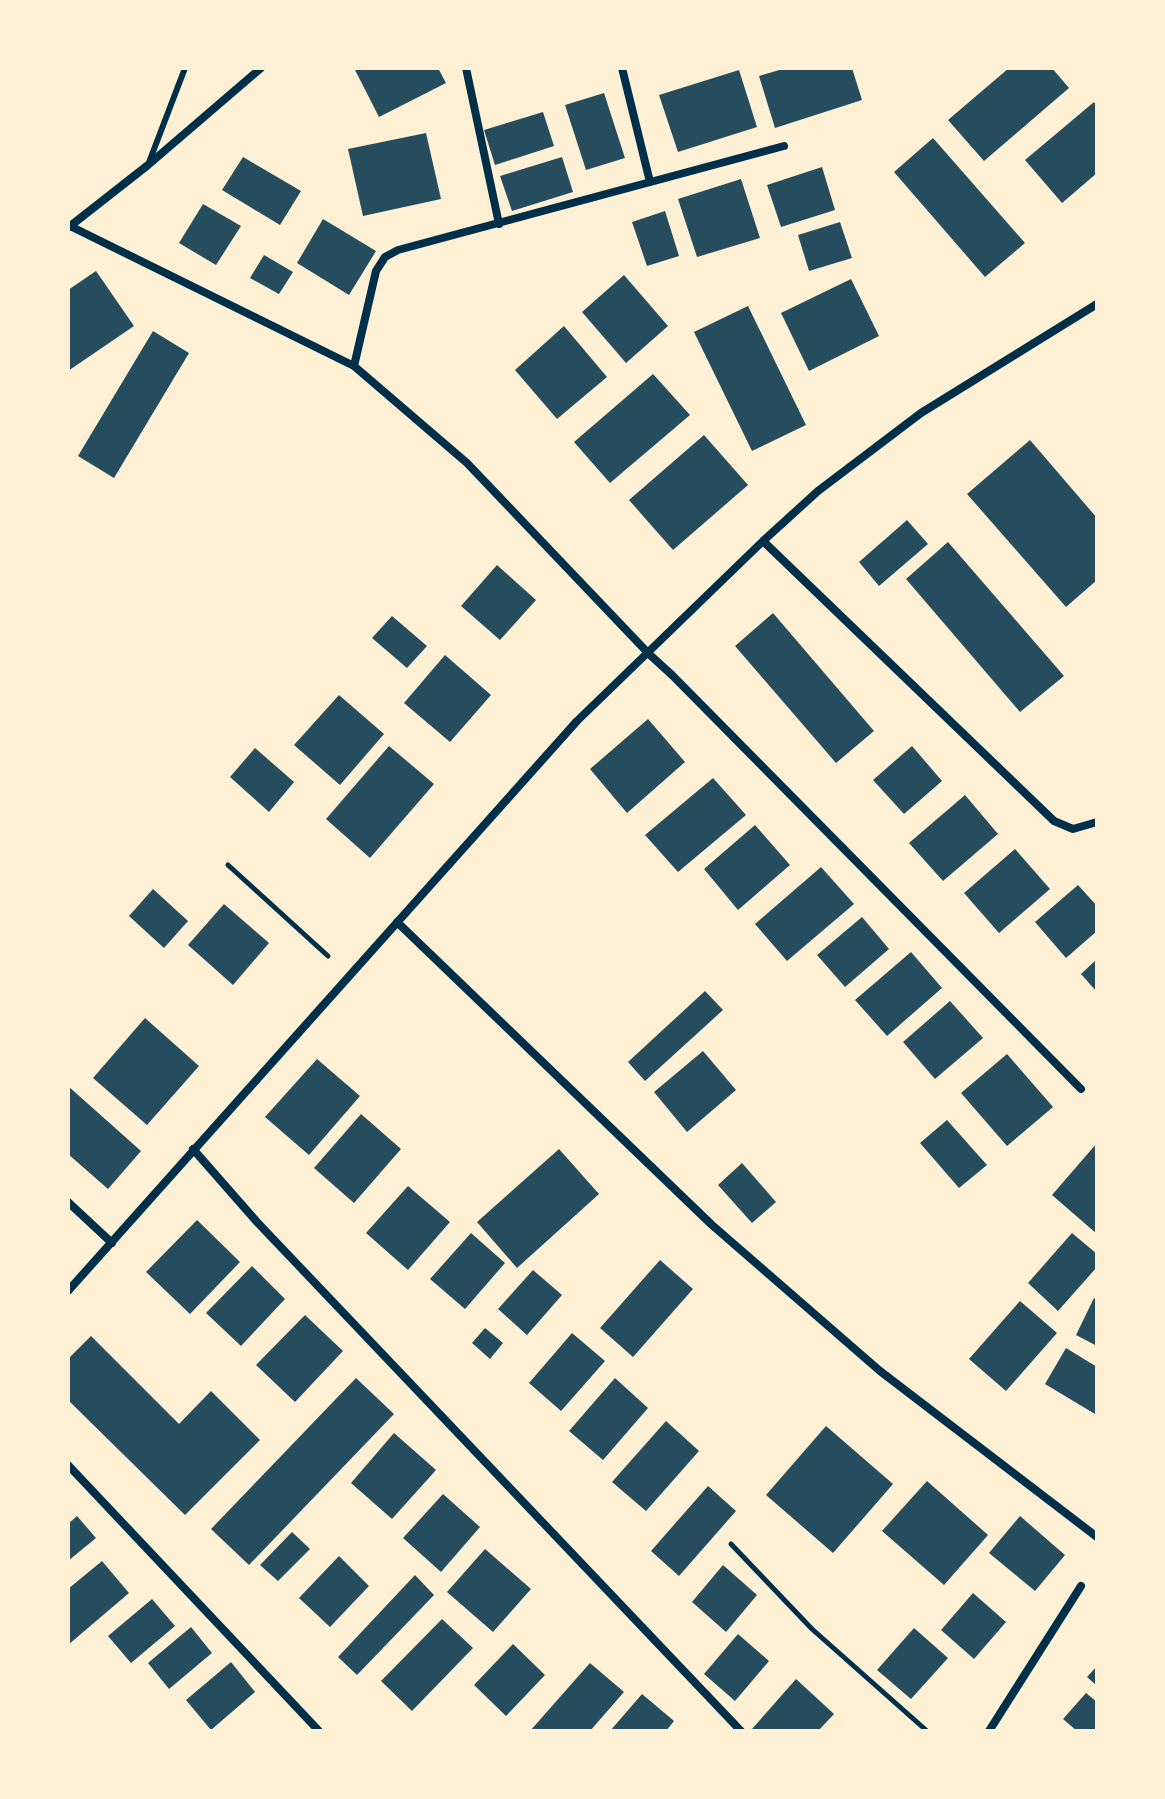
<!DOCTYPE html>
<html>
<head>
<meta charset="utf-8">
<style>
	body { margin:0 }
	#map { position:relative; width:1165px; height:1799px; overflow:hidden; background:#fdf0d5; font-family:"Sofia Sans Condensed",sans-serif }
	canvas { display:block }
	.frame { position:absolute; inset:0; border:70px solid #fdf0d5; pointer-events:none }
</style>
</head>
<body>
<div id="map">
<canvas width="1165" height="1799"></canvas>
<div class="frame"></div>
</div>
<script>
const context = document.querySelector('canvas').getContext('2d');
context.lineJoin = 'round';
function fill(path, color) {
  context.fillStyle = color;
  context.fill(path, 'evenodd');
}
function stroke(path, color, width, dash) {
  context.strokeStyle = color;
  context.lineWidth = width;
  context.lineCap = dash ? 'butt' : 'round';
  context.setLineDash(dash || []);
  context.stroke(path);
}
const building = new Path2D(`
	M354,68H438L446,83L379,117Z
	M786,68H852L862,100L775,128L759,76Z
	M1009,68H1052L1069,88L984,161L948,120Z
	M739,70L757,127L678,152L659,95Z
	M604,93L625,158L586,170L565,105Z
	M1094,102L1097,106V173L1062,203L1025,160Z
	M543,112L554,146L495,165L484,130Z
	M426,133L441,199L363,216L348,149Z
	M933,138L1025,243L985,277L894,172Z
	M243,157L301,191L280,225L222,190Z
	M562,157L573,192L512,211L500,176Z
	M822,167L835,210L781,227L767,185Z
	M741,179L760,238L697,257L678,199Z
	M203,204L241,226L216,265L179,243Z
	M665,211L679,256L647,266L632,222Z
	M323,219L376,251L349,295L297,263Z
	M840,222L852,258L809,271L798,235Z
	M264,255L293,272L279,294L250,278Z
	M96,271L134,326L68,371V290Z
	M624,275L668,326L626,363L582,312Z
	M851,279L879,336L809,371L781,313Z
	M748,306L806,425L752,451L694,332Z
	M564,326L607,377L557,419L515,370Z
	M153,331L189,353L114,478L78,456Z
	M653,374L690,415L610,483L574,442Z
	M704,435L748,485L673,550L629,500Z
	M1030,440L1097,518V580L1066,607L967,494Z
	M907,520L928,544L879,586L859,562Z
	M948,542L1064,676L1020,712L906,579Z
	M497,565L536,600L500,640L461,606Z
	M773,613L874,731L836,763L735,646Z
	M392,616L427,646L407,668L372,638Z
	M445,655L491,695L450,742L404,703Z
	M339,695L384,734L340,785L294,745Z
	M648,719L685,762L627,813L590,769Z
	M389,746L434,784L370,858L326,819Z
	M912,746L942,781L904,814L873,780Z
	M255,748L294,782L269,812L230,777Z
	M713,778L746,815L678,872L645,835Z
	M965,795L998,834L943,881L909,843Z
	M755,825L790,865L738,910L704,869Z
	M1015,849L1050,889L999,933L964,893Z
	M821,867L854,904L787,961L755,924Z
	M1078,885L1097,906V931L1066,958L1035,922Z
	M153,889L188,921L164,948L129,916Z
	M224,904L269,943L233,985L188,945Z
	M862,917L889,949L845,987L817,955Z
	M911,952L942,988L887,1036L855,1000Z
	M1097,959V992L1081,974Z
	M705,991L723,1010L645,1081L628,1062Z
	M950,1001L983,1038L935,1079L903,1042Z
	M145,1018L199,1066L147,1125L93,1078Z
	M703,1051L736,1090L687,1132L654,1092Z
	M1007,1054L1053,1107L1007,1146L961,1093Z
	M317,1059L360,1096L309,1155L265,1117Z
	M68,1086L141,1151L108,1189L68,1154Z
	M361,1114L401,1149L354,1203L314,1168Z
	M947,1120L987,1165L959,1188L920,1143Z
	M1097,1143V1234L1052,1195Z
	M559,1149L599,1194L517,1268L477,1222Z
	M742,1163L776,1202L752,1223L718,1185Z
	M408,1186L450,1222L408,1270L366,1233Z
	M197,1220L240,1262L190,1314L146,1272Z
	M471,1233L505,1263L465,1309L430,1279Z
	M1072,1233L1097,1254V1267L1058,1311L1028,1283Z
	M660,1260L693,1289L633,1357L600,1328Z
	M252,1266L285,1299L241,1346L206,1313Z
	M533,1270L562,1295L527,1335L498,1309Z
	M1094,1298L1097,1300V1346L1076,1335Z
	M1020,1301L1057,1333L1006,1391L969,1359Z
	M305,1315L343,1351L295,1402L256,1365Z
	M485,1328L503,1343L490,1359L472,1343Z
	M572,1333L605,1361L561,1411L529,1383Z
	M91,1336L179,1424L211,1391L260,1440L185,1515L68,1400V1359Z
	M1066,1348L1097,1367L1095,1414L1045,1384Z
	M356,1378L394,1414L249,1565L211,1529Z
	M615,1378L648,1408L603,1460L569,1431Z
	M666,1421L699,1451L646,1511L612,1482Z
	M826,1426L893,1484L833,1553L766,1495Z
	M394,1433L436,1470L392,1519L351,1483Z
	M927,1481L988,1535L944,1585L882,1531Z
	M708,1486L736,1511L679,1576L651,1551Z
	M443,1494L480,1527L441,1572L403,1538Z
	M77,1516L96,1538L68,1561V1524Z
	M1020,1516L1065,1555L1035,1591L989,1553Z
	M292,1532L310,1549L278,1581L260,1565Z
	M485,1549L531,1589L493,1632L447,1592Z
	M339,1556L369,1586L330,1627L299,1598Z
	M102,1561L129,1593L68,1645V1589Z
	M723,1565L757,1595L726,1632L692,1602Z
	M415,1575L434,1595L357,1675L338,1657Z
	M973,1593L1006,1622L974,1659L941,1630Z
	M152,1599L175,1626L131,1663L108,1636Z
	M442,1619L473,1648L412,1711L381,1681Z
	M191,1627L212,1653L169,1689L148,1663Z
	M914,1628L948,1658L911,1699L877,1670Z
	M738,1634L769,1661L735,1701L704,1674Z
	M513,1644L545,1675L506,1716L474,1685Z
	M231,1662L255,1692L211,1730L186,1700Z
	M590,1663L624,1692L590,1731H530Z
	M1097,1666V1686L1087,1677Z
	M796,1679L834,1714L818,1731H754L752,1729Z
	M1086,1693L1097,1702V1731H1077L1063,1719Z
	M642,1694L674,1721L666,1731H610Z`);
const path = new Path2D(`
	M228,865L328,956
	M731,1544L812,1629L927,1731`);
const service = new Path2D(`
	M148,165L185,68`);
const minor = new Path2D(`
	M466,68L499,224
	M622,68L650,182
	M70,226L354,366L467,463L649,654L672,675L1081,1089
	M69,227L148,165L261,68
	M354,366L376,271L385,257L398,250L784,146
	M763,541L1054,821L1073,829L1097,822
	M397,922L712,1225L880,1371L1097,1537
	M193,1149L257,1222L741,1731
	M68,1202L112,1243
	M68,1291L577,721L763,541L818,491L921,413L1097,304
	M68,1465L319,1731
	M989,1731L1081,1586`);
fill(building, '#264d5e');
stroke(path, '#003049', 5);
stroke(service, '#003049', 6);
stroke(minor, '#003049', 8);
</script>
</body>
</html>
